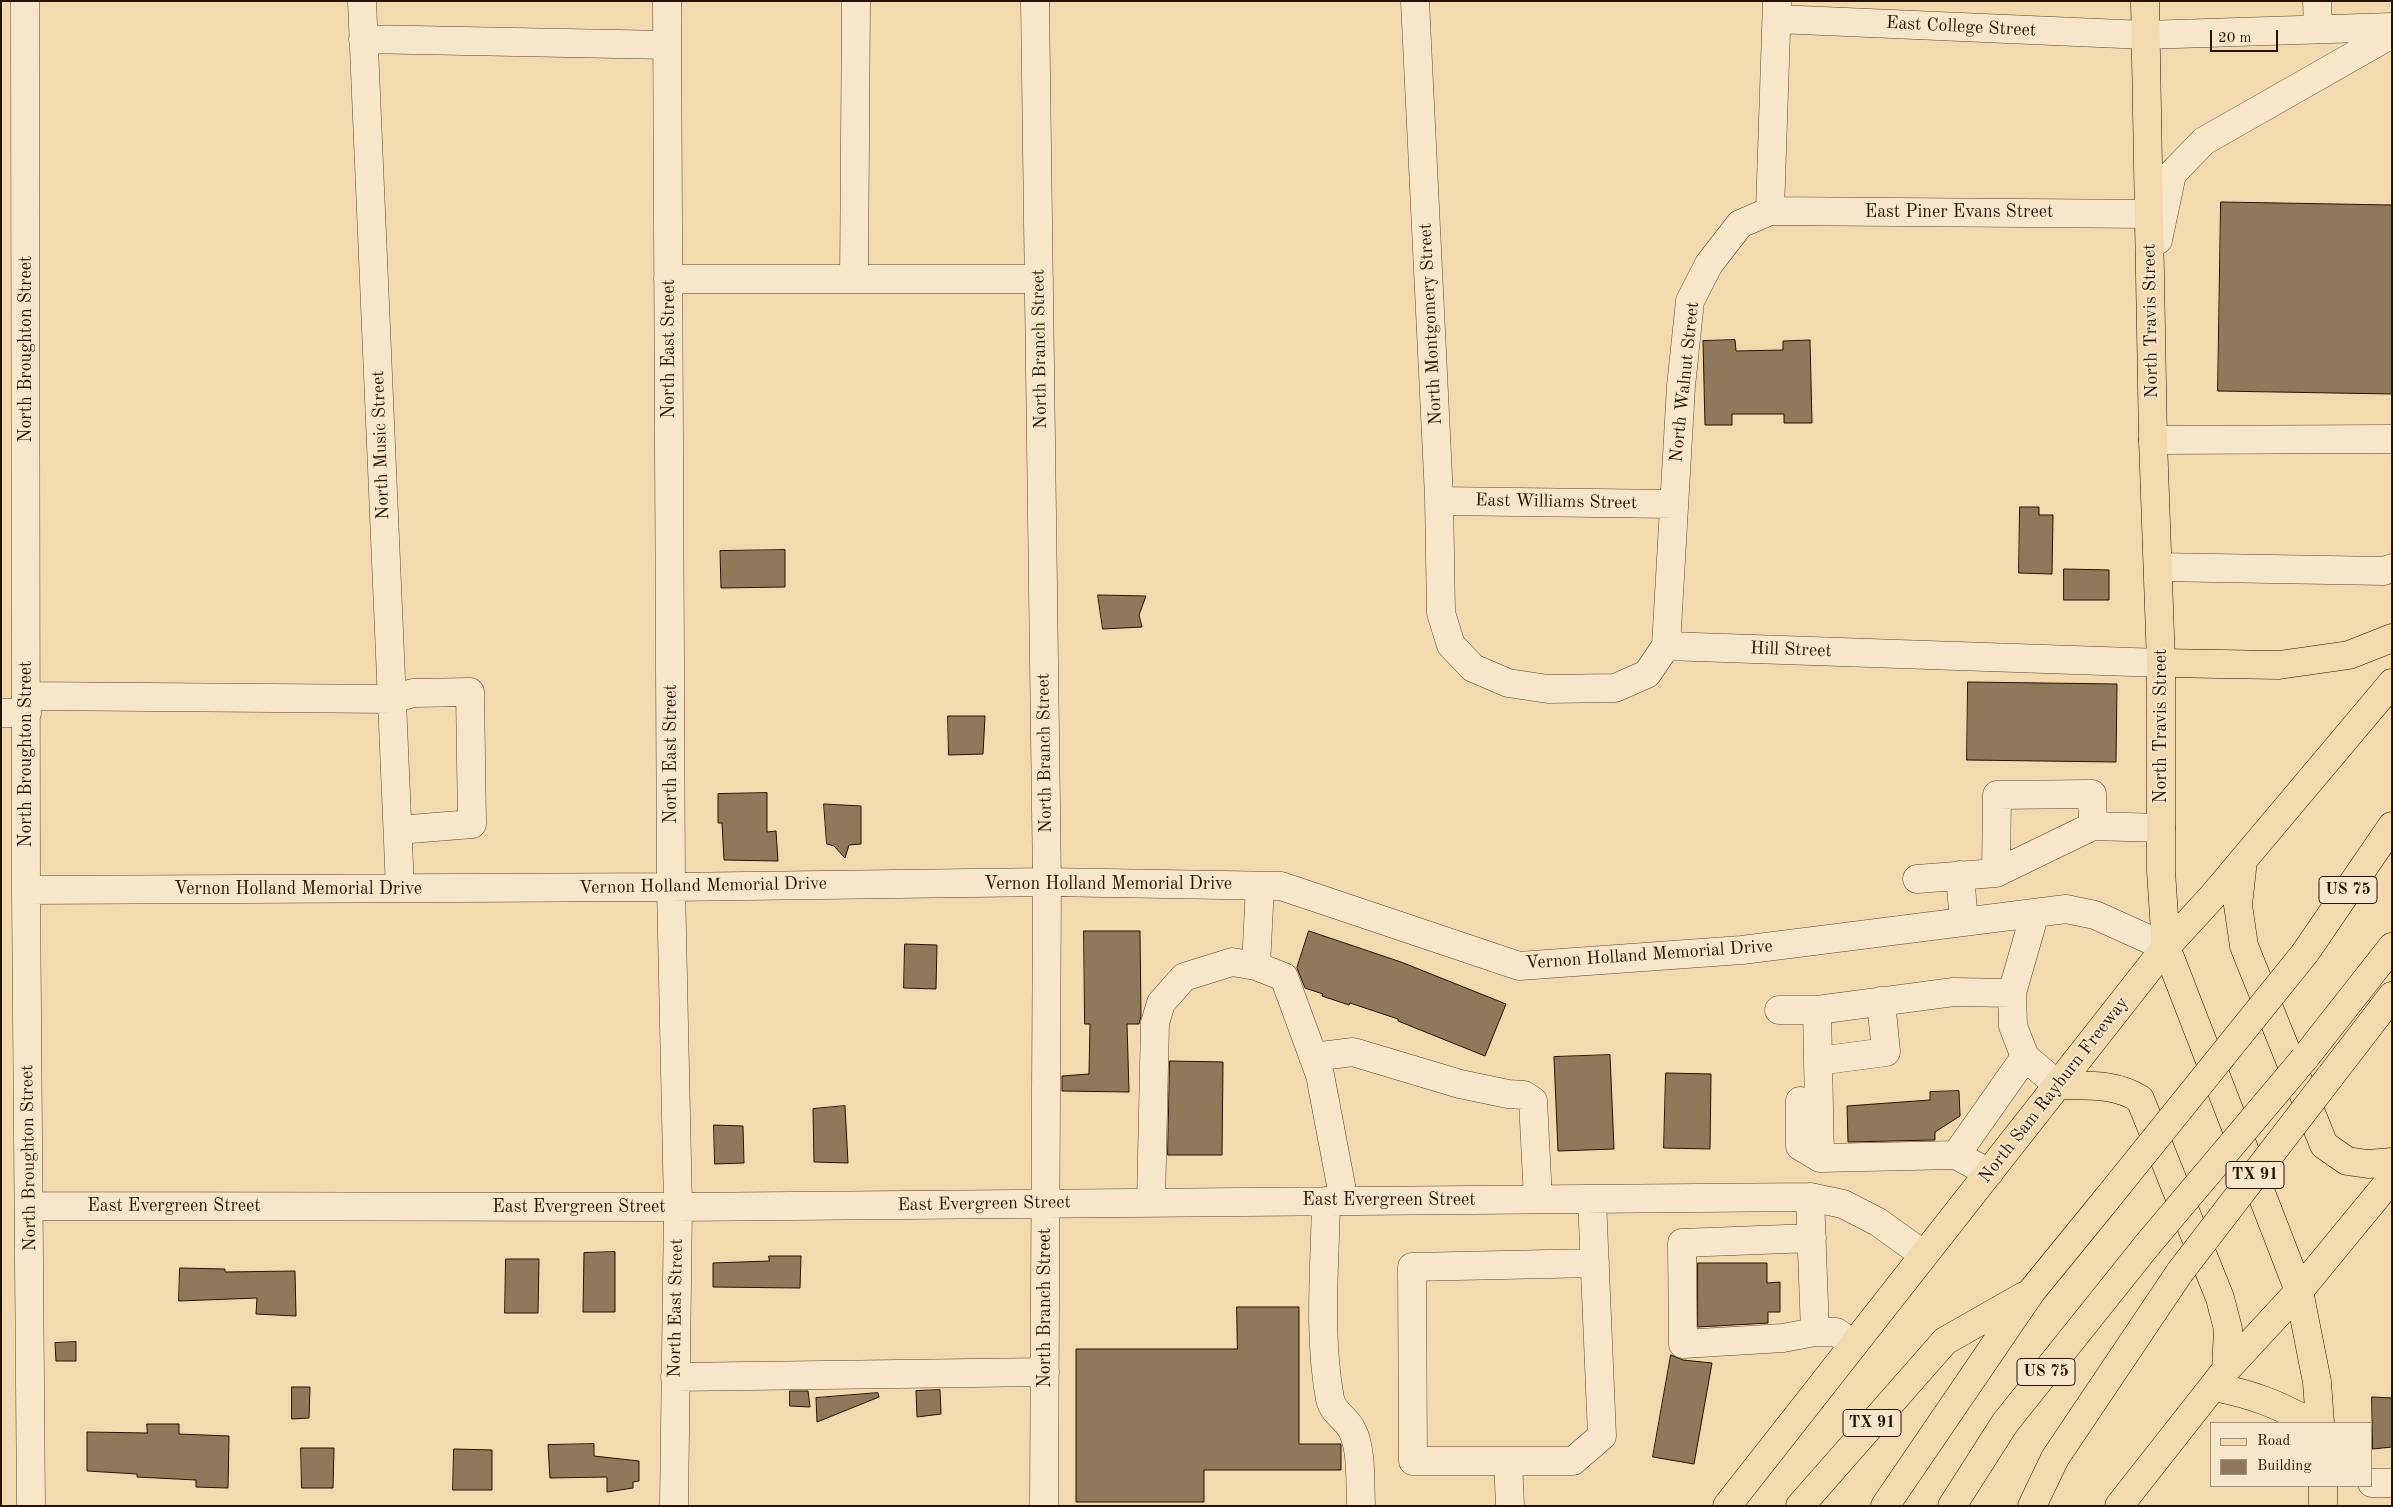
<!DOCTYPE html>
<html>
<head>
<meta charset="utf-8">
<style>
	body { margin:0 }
	#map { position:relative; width:2393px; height:1507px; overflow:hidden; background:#f2d9ae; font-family:"Old Standard TT",serif }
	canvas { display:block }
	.frame { position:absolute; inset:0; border:2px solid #251201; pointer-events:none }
	.legend { position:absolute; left:2210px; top:1422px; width:162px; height:65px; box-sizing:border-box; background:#f7e6ca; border:1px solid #a3917a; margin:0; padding:6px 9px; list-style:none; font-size:15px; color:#251201 }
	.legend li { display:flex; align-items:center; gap:10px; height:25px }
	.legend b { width:25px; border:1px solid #a3917a }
	.scale { position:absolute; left:2210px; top:30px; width:68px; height:22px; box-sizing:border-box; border:2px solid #251201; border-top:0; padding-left:6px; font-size:15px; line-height:18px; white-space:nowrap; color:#251201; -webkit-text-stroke:4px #f7e6ca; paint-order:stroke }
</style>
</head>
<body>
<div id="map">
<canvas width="2393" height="1507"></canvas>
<div class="frame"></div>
<ul class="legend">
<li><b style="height:6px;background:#f2d9ae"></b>Road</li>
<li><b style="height:14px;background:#90795b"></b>Building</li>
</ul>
<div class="scale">20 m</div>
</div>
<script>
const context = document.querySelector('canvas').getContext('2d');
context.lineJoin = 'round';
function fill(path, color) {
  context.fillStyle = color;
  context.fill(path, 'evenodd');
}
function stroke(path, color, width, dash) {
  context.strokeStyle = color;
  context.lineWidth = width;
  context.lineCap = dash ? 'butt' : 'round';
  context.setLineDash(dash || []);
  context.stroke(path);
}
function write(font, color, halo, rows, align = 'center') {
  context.font = font + ' "Old Standard TT",serif';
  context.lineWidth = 4;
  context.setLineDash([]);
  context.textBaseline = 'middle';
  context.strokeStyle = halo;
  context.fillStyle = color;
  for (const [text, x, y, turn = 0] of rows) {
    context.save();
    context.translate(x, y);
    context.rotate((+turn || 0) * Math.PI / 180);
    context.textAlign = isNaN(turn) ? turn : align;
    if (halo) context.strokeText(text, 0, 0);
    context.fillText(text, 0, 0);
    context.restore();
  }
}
const building = new Path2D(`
	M2221,202L2392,205V394L2218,391Z
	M1735,340L1736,351L1783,350V341L1810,340L1812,423H1784V414H1732V425H1705L1703,341Z
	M2020,507H2039V515H2053L2052,574L2019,573Z
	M785,550V587L721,588L720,551Z
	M2064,569L2109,570V600H2064Z
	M1098,595L1146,596L1139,615L1142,627L1103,629Z
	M1968,682L2117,684L2116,762L1967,760Z
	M948,716H985L983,754L949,755Z
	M767,793V832L776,831L778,861L724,860L722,823H718V794Z
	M824,804L861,806V844L849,845L845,858L834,846L827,844Z
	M1084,931H1140L1141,1016L1139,1024H1127L1129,1092L1062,1091V1076L1089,1074L1090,1024H1085Z
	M1309,931L1401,962L1506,1004L1485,1056L1398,1021V1019L1350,1003L1349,1005L1322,996L1323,994L1305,988L1297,968Z
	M905,944L937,945L936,989L904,988Z
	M1610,1055L1614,1149L1558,1151L1554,1057Z
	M1170,1061L1223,1062L1222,1155H1168Z
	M1666,1073L1711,1074L1710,1149L1664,1148Z
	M1959,1091L1960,1116L1935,1132V1140L1848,1142L1847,1106L1930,1100V1092Z
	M845,1106L848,1163L814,1162L813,1109Z
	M714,1125L743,1126L744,1163L715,1164Z
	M615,1252V1312H583L584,1253Z
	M769,1256H801L800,1288L713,1287V1263L769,1261Z
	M506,1259H539L538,1313H505Z
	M1698,1263H1767V1283L1780,1282V1312H1768V1323L1698,1327Z
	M180,1268L225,1269V1272L295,1271L296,1316L256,1314L257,1298L179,1301Z
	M1237,1307H1299V1444H1341V1470H1204V1502H1076V1349H1237Z
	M76,1342V1361H56L55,1343Z
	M1671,1355L1683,1360L1712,1363L1694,1464L1653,1457Z
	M292,1387H310L309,1418L292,1419Z
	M940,1390L941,1414L917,1417L916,1391Z
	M790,1391H808L810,1407L790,1406Z
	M878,1393L879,1397L817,1422L816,1398Z
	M2372,1397L2392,1398V1447L2373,1449Z
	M147,1424H179V1434L229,1436L228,1488L196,1487V1480L137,1477V1474L87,1471V1432L147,1433Z
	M594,1444V1456L639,1461V1481L633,1482V1488L607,1492V1477L550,1478L548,1445Z
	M301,1448H334L333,1488H302Z
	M454,1449L492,1450V1490H453Z`);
const minor = new Path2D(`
	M25,1L26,890L31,1506
	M362,1L400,888
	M667,1L671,887L678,1207L674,1506
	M1035,1L1047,882L1044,1506
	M1415,1L1439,497L1441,613L1451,645L1473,668L1508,683L1548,689L1615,688L1647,674L1666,646L2161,663
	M2317,1L2318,29
	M1777,19L2145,35L2392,27
	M363,39L667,45
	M1770,211L2149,214
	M2158,240L2172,174L2204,141L2392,34
	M668,279H1039
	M854,279L856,1
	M2153,440L2392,439
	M1439,501L1674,504
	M2158,567L2384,571L2392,568
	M1666,646L1681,386L1690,301L1709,264L1740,224L1770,211L1777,1
	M27,696L392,699L413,693L470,692L472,824L398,830
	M1,713H27
	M1996,873L1997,795L2092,794L2093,826
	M1960,875L1964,922
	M1917,879L1996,873L2093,826L2161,828
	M26,890L671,887L1047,882L1281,886L1519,966L1742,950L2066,909L2095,915L2166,947
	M2035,913L2012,993L2013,1026L2025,1057L2058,1085
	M1256,966L1260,886
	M1779,1010H1817L1820,1158L1956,1155L1989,1173
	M1817,1010L1954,992L2012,993
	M1313,1057L1353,1052L1460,1084L1508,1094L1524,1095L1533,1101L1538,1199
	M1818,1061L1886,1052L1881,1001
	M1800,1101V1146L1820,1158
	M1956,1155L2025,1057
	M1810,1197L1815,1332H1836L1854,1344
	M1592,1199L1602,1436L1573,1461H1413L1412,1267L1595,1263
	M1326,1201C1325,1266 1318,1335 1330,1399C1333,1413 1347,1419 1352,1430C1362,1448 1360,1485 1361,1506
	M1151,1202L1155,1023L1161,1003L1184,977L1232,962L1256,966L1284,977L1320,1075L1344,1201
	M29,1206L678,1207L1810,1197L1843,1204L1878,1222L1924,1255
	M1812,1238L1682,1243L1683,1344L1783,1338L1815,1332
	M675,1377L1045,1372
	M1508,1461L1510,1506
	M2372,1483H2392`);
const major = new Path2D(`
	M2145,1L2153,440L2161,663V871L2166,947L2299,1291L2317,1382L2320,1423
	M2161,663L2279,665L2349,655L2392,638
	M2243,860L2238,905L2244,946L2324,1145L2347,1161L2368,1164L2392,1162
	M2058,1085C2088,1086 2114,1083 2140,1099L2220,1298L2228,1329L2226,1370
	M2214,1387C2251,1394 2278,1404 2311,1423
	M1727,1506L2166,947L2212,897L2392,683
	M2119,1506L2226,1370L2299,1291L2392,1178
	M2323,1506V1486`);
const highway = new Path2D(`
	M2305,953L2392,826
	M2304,1059L2392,947
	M2329,1078L2392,996
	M1800,1506L1945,1341L2024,1296
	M1885,1506L2031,1292L2106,1200
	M1952,1506L2005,1423L2148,1244
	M2032,1506L2055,1458L2180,1272`);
const highwayBridge = new Path2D(`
	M2106,1200L2305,953
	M2148,1244L2304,1059
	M2180,1272L2329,1078`);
const shields = [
	[2348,890,58],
	[2255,1175,58],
	[2046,1372,58],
	[1872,1423,58]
];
const shieldNames = [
	["US 75",2348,890],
	["TX 91",2255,1175],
	["US 75",2046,1372],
	["TX 91",1872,1423]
];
const streetNames = [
	["East College Street",1961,27,3],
	["East Piner Evans Street",1959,212],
	["North Travis Street",2151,321,-91],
	["North Montgomery Street",1431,324,-93],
	["North Broughton Street",26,349,-90],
	["North East Street",669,349,-90],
	["North Branch Street",1040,349,-91],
	["North Walnut Street",1685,382,-84],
	["North Music Street",381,445,-92],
	["East Williams Street",1556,502,1],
	["Hill Street",1791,650,2],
	["North Travis Street",2161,726,-90],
	["North Branch Street",1045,753,-91],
	["North Broughton Street",26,754,-90],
	["North East Street",671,754,-90],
	["Vernon Holland Memorial Drive",1108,884],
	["Vernon Holland Memorial Drive",703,886,-1],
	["Vernon Holland Memorial Drive",298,889],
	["Vernon Holland Memorial Drive",1649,955,-4],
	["North Sam Rayburn Freeway",2054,1090,-52],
	["North Broughton Street",29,1158,-91],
	["East Evergreen Street",1389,1200],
	["East Evergreen Street",984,1204,-1],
	["East Evergreen Street",174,1206],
	["East Evergreen Street",579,1207],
	["North East Street",676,1308,-89],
	["North Branch Street",1045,1308,-90]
];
fill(building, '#90795b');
stroke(building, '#251201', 1);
stroke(minor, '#58442c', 29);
stroke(major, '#251201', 29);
stroke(highway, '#251201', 29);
stroke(minor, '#f7e6ca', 28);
stroke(major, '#f2d9ae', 28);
stroke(highway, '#f2d9ae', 28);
stroke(highwayBridge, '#251201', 29, []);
stroke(highwayBridge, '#f2d9ae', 28);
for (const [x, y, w] of shields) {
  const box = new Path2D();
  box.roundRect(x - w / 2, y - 13.5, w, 27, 4);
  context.fillStyle = '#f7e6ca';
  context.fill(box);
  stroke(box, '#251201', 1);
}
write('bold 16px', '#251201', null, shieldNames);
write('18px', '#251201', '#f7e6ca', streetNames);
</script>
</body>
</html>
